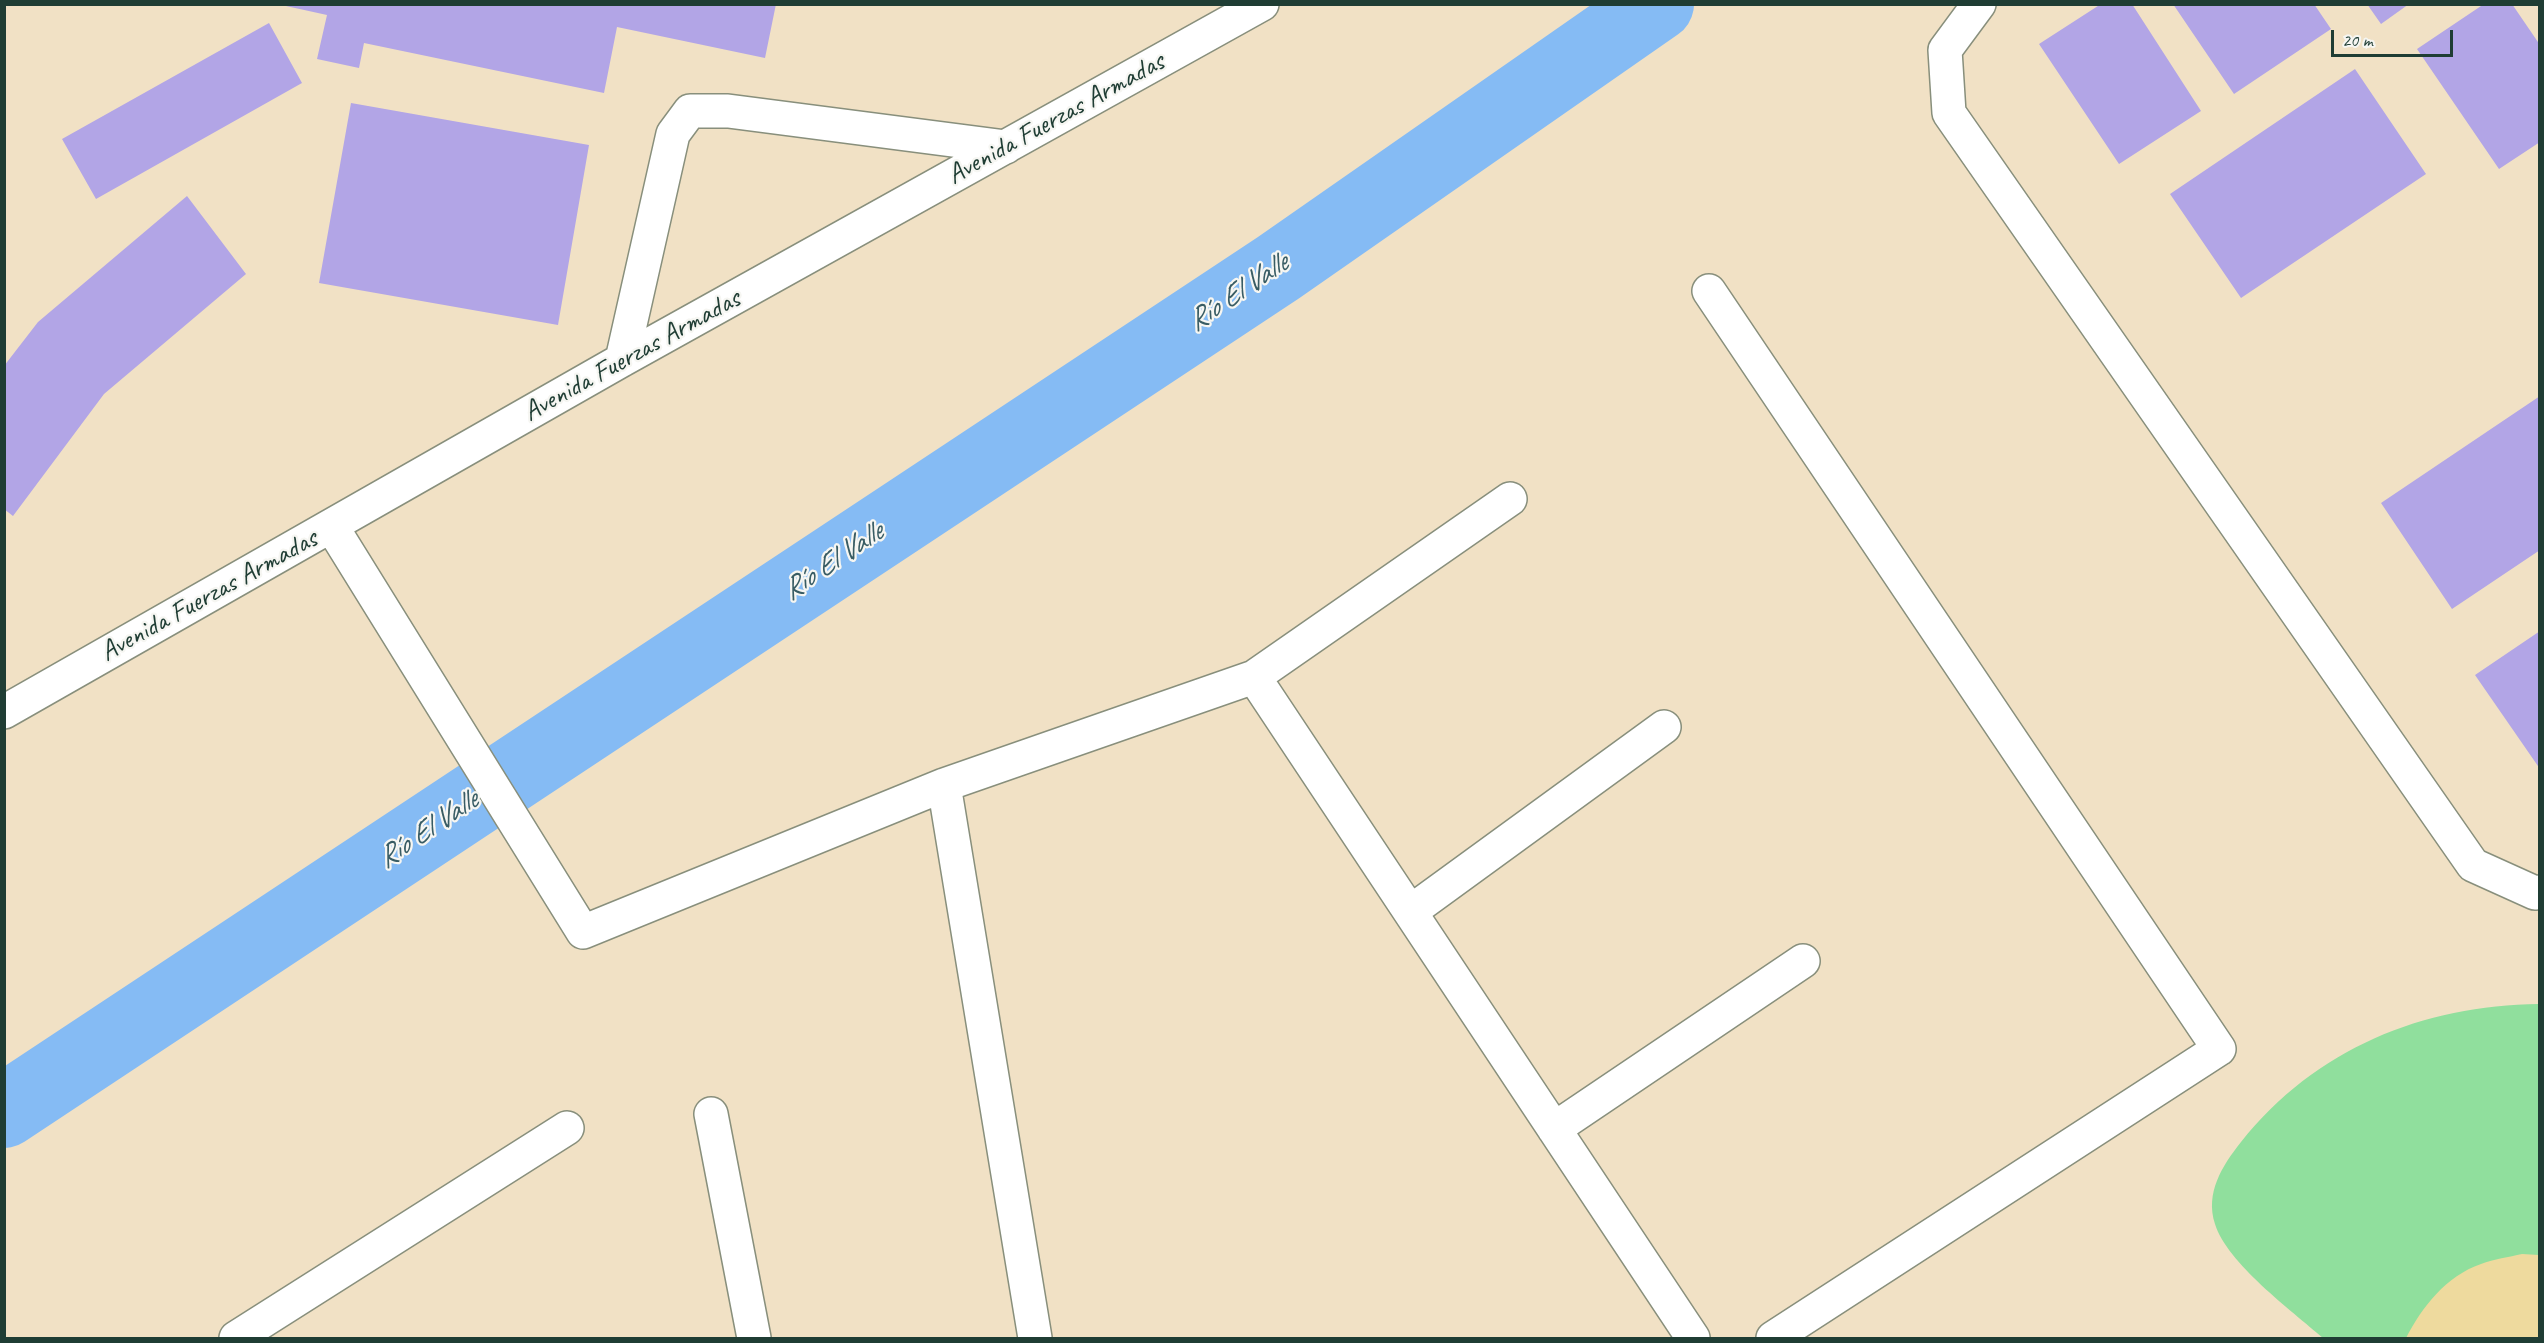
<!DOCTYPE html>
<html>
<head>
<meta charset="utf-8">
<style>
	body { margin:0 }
	#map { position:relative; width:2544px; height:1343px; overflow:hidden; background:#f1e1c5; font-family:Caveat,sans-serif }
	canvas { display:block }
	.frame { position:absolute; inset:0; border:6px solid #1f3d34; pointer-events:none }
	.scale { position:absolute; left:2331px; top:30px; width:122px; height:27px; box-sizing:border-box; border:3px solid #1f3d34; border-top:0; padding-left:8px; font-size:18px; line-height:21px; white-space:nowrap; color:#1f3d34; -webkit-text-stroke:4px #f6f6f2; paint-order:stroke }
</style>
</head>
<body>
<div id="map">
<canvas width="2544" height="1343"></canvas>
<div class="frame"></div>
<div class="scale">20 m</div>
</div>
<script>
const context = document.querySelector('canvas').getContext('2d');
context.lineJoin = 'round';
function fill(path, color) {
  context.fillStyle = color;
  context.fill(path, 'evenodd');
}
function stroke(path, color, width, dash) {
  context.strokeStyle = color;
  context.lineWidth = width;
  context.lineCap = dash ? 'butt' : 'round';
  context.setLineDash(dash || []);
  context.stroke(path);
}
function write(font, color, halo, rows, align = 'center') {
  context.font = font + ' Caveat,sans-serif';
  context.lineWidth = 4.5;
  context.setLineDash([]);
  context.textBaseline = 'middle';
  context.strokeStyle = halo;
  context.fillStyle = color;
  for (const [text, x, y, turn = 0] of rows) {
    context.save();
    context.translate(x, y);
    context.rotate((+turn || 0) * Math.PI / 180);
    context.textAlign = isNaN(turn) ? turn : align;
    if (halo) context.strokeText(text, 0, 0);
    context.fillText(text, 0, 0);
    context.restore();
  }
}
const green = new Path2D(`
	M2539,1004V1338H2323C2291,1310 2227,1263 2215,1224C2205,1193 2222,1166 2241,1142C2315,1049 2423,1005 2539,1004Z`);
const sand = new Path2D(`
	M2522,1254L2539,1255V1338H2406C2422,1307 2446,1276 2481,1264C2494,1259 2509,1257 2522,1254Z`);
const river = new Path2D(`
	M4,1111L1278,268L1657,4`);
const building = new Path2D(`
	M287,4H776L765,58L617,27L604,93L364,43L359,68L317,59L327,15L286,6Z
	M2101,4H2132L2201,111L2119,164L2039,44Z
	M2173,4H2314L2331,29L2234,94Z
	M2367,4H2409L2381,24Z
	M2484,4H2512L2540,45V142L2499,169L2417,49Z
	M269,23L302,83L96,199L62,139Z
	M2355,69L2426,174L2241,298L2170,194Z
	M351,103L589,145L558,325L319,283Z
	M187,196L246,274L104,394L13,516L4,509V366L38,322Z
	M2540,396V550L2452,609L2381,503Z
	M2540,631V769L2475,675Z`);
const minor = new Path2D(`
	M1979,4L1945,50L1949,113L2473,865L2535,893L2540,892
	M1709,291L2219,1049L1773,1338
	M622,360L673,134L690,111H728L1006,147
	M332,527L583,932L944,785L1254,677L1510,499
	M1254,677L1693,1338
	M4,712L622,360L1262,4
	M944,785L1035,1338
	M1410,912L1664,727
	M711,1114L754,1338
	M1554,1129L1803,961
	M236,1338L567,1128`);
const streetNames = [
	["Avenida Fuerzas Armadas",1056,119,-29],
	["Avenida Fuerzas Armadas",632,356,-29],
	["Avenida Fuerzas Armadas",209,596,-29]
];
const waterNames = [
	["Río El Valle",1238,293,-34],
	["Río El Valle",833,562,-34],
	["Río El Valle",428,830,-34]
];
fill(green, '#90df9d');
fill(sand, '#eeda9e');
stroke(river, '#85bbf4', 74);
fill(building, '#b2a5e6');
stroke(minor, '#888f7c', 36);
stroke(minor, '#fff', 33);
write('28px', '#1f3d34', '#f6f6f2', streetNames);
write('italic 30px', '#385c64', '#f6f6f2', waterNames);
</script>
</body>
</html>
